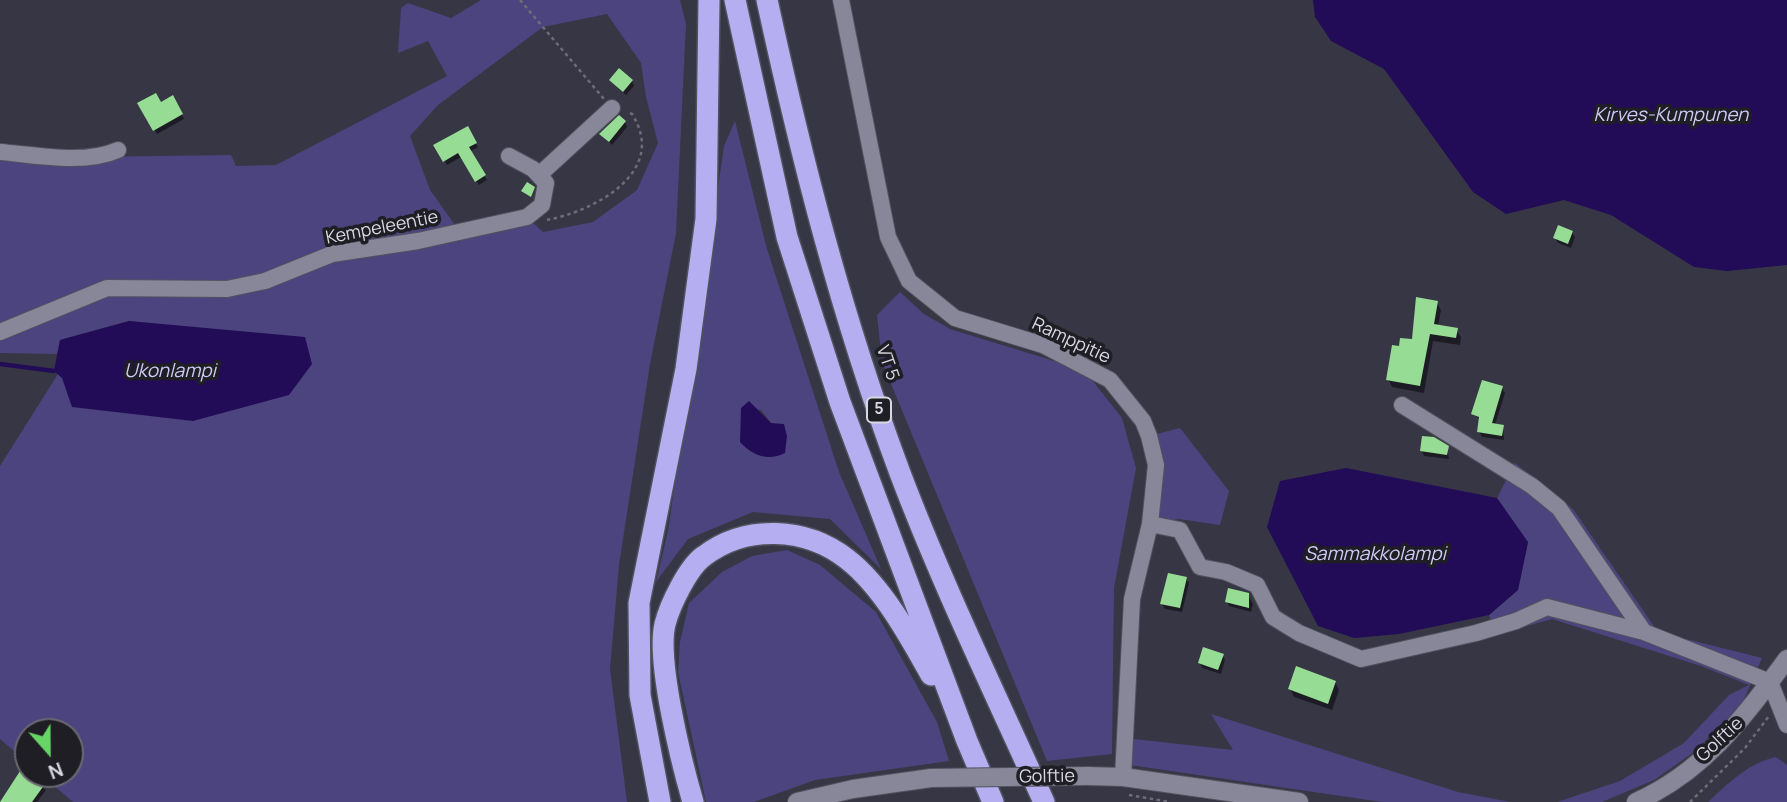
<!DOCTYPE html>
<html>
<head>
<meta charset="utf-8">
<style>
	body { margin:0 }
	#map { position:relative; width:1787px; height:802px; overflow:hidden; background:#373645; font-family:Manrope,sans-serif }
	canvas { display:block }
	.north { position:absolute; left:14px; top:718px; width:70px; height:70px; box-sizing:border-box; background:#1f1e25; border:2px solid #696971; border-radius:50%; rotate:159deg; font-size:19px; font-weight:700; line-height:28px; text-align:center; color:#d9d9e2 }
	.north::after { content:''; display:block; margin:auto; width:24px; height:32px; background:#66d466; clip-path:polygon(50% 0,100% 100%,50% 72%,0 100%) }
</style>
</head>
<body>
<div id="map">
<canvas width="1787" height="802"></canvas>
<div class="north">N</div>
</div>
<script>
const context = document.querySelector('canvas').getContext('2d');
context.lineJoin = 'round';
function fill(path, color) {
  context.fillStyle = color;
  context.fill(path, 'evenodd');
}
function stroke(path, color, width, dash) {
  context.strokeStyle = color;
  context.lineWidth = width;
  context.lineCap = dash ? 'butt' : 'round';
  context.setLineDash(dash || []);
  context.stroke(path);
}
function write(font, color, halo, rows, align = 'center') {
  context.font = font + ' Manrope,sans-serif';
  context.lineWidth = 7;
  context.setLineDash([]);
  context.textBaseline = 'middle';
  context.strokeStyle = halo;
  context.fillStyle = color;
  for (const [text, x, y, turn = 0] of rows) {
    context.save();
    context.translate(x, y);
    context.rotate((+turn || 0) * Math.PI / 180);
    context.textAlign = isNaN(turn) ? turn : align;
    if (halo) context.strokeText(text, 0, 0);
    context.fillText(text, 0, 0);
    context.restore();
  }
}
const green = new Path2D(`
	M481,0H680L686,24L676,233L650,364L619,565L610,669L627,802H73L40,774H70V732H28V763L0,739V466L58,374L62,378L205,329L129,321L60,340L57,354L0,353V152L88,157L231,155L236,166L276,165L447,76L428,41L398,53L401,8L408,3L451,18ZM607,14L641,63L646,97L658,143L637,190L593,222L543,232L527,217L460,232L430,190L410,136L438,105L543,27Z
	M735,121L767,249L839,472L881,569L830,519L753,512L688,539L656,582L668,531L724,146ZM741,408L761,410L771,423L742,424Z
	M900,292L924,314L950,329L1054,361L1092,380L1122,418L1136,468L1114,588L1112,754L1047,761L882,362L877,315Z
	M1180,428L1229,491L1220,525L1179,519L1150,524L1149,436Z
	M1515,463L1573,509L1658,632L1762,658L1741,706L1694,752L1654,780L1602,802H1557L1620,781L1684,743L1729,695L1749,685L1701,666L1552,619L1496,635L1489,615L1518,590L1528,543L1497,498Z
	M787,550L820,565L876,612L937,722L949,761L815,780L754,802H706L678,672L680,642L689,603L722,572L752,556Z
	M1211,714L1458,792L1510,802H1382L1123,764L1125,738L1233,750Z
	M1776,757L1787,765V802H1708C1729,783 1748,763 1776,757Z`);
const water = new Path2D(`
	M1313,0H1787V265L1727,271L1694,267L1611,215L1564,200L1506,214L1473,192L1384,69L1331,41L1315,17Z
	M129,321L305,337L312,364L289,395L193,421L72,407L62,378L54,371L60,340Z
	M749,401L771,423L784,424L787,436L785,453C768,462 752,455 740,442L741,408Z
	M1346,468L1497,498L1528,542L1518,590L1489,615L1399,634L1354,638L1318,626L1267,527L1280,481Z`);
const shadow = new Path2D(`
	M611,81H632L634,86L626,95Z
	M172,97L184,119L157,134L140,104H160Z
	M625,122L627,127L612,145L602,134Z
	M467,128L478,147L469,152L487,180L479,185L461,157L447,165L436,146Z
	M1572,232L1575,237L1571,248L1558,243L1555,238Z
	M1437,303L1441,310L1438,327L1456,330L1461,337L1460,345L1433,341L1424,393L1392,387L1388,379L1400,348L1414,341Z
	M1502,388L1505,393L1495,425L1503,427L1504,440L1482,437L1479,432L1481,420L1473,414Z
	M1447,448L1449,459L1424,456L1422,451Z
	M1186,579L1189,583L1182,612L1165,609L1162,604Z
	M1248,595L1253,604L1251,612L1229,606L1227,602Z
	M1223,656L1225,660L1221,674L1202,668L1200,663Z
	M1335,682L1339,690L1332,710L1294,697L1290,689Z
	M22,770L46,790L37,802H2Z`);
const stream = new Path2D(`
	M0,364L54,371`);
const building = new Path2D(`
	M619,68L633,80L623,92L609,80Z
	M156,93L161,102L173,95L183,114L153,131L137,103Z
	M619,115L626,121L609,142L599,134Z
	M468,126L477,143L469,147L486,175L475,182L458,153L443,162L433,145Z
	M527,182L535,187L531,197L521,191Z
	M1558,225L1573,231L1568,244L1553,238Z
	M1416,297L1438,301L1434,324L1458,328L1456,338L1430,334L1420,386L1386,380L1392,345L1399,346L1400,338L1412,339Z
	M1482,380L1503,386L1492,423L1504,425L1502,436L1477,432L1479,417L1471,414Z
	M1422,436L1434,437L1449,446L1447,455L1420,451Z
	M1168,573L1187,577L1180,608L1160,604Z
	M1228,588L1249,593V608L1225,602Z
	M1203,647L1224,654L1218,670L1198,663Z
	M1296,666L1336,681L1328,704L1288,689Z
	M22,768L45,784L32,802H0Z`);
const path = new Path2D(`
	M520,0L604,99
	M547,220C594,211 669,172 632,114L627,112
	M1129,795L1170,802
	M1690,802L1745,748L1769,716`);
const minor = new Path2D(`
	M841,0L888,237L909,281L955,318L1043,345L1110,380L1143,421L1149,436L1156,465L1150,524L1132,599L1123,777
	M0,152C36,155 84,165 118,150
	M539,175L612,108
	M0,332L107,288L227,289L265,281L332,254L418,241L527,217L542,205L546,183L533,169L509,156
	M1402,405L1532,486L1559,508L1644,632
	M1150,524L1180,530L1200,567L1226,572L1257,585L1273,617L1299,633L1361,659L1476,633L1516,621L1547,607L1644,632L1770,682L1787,725`);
const tertiary = new Path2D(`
	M1087,776L1123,777L1299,802
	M797,802L853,789L931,778
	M1636,802C1705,771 1743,718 1787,659`);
const motorway = new Path2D(`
	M735,0L787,237L840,402L967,741L993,802
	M767,0C802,161 842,318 900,473C942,584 995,693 1044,802
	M660,802L640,695L639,603L686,369L706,219L709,0
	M693,802C682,764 656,661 665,624C670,605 688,567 704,556C746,524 806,527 847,559C882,586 910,637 931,675`);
const tertiaryBridge = new Path2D(`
	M931,778L1087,776`);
const shields = [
	[879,410,24]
];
const shieldNames = [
	["5",879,410]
];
const streetNames = [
	["Kempeleentie",382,228,-11],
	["Ramppitie",1071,341,25],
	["VT 5",887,363,71],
	["Golftie",1720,740,-43],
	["Golftie",1047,777,-1]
];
const waterNames = [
	["Kirves-Kumpunen",1671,116],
	["Ukonlampi",170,372],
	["Sammakkolampi",1375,555]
];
fill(green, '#4c447e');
fill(water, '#230c57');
fill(shadow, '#0007');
stroke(stream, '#230c57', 4.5);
fill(building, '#96dc94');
stroke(minor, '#52525e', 18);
stroke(tertiary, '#52525e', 20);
stroke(motorway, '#52525e', 24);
stroke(path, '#6d6d7a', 2.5, [3.5, 3.5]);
stroke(minor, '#888799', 16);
stroke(tertiary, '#888799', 18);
stroke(motorway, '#b5aff2', 21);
stroke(tertiaryBridge, '#52525e', 20, []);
stroke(tertiaryBridge, '#888799', 18);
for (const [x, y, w] of shields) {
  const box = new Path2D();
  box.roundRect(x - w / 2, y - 12.5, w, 25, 5);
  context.fillStyle = '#1f1e25';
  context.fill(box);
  stroke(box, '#d9d9e2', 2);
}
write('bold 16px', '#d9d9e2', null, shieldNames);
write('18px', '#d9d9e2', '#1f1e25', streetNames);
write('italic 19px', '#cdcaf6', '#1f1e25', waterNames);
</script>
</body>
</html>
